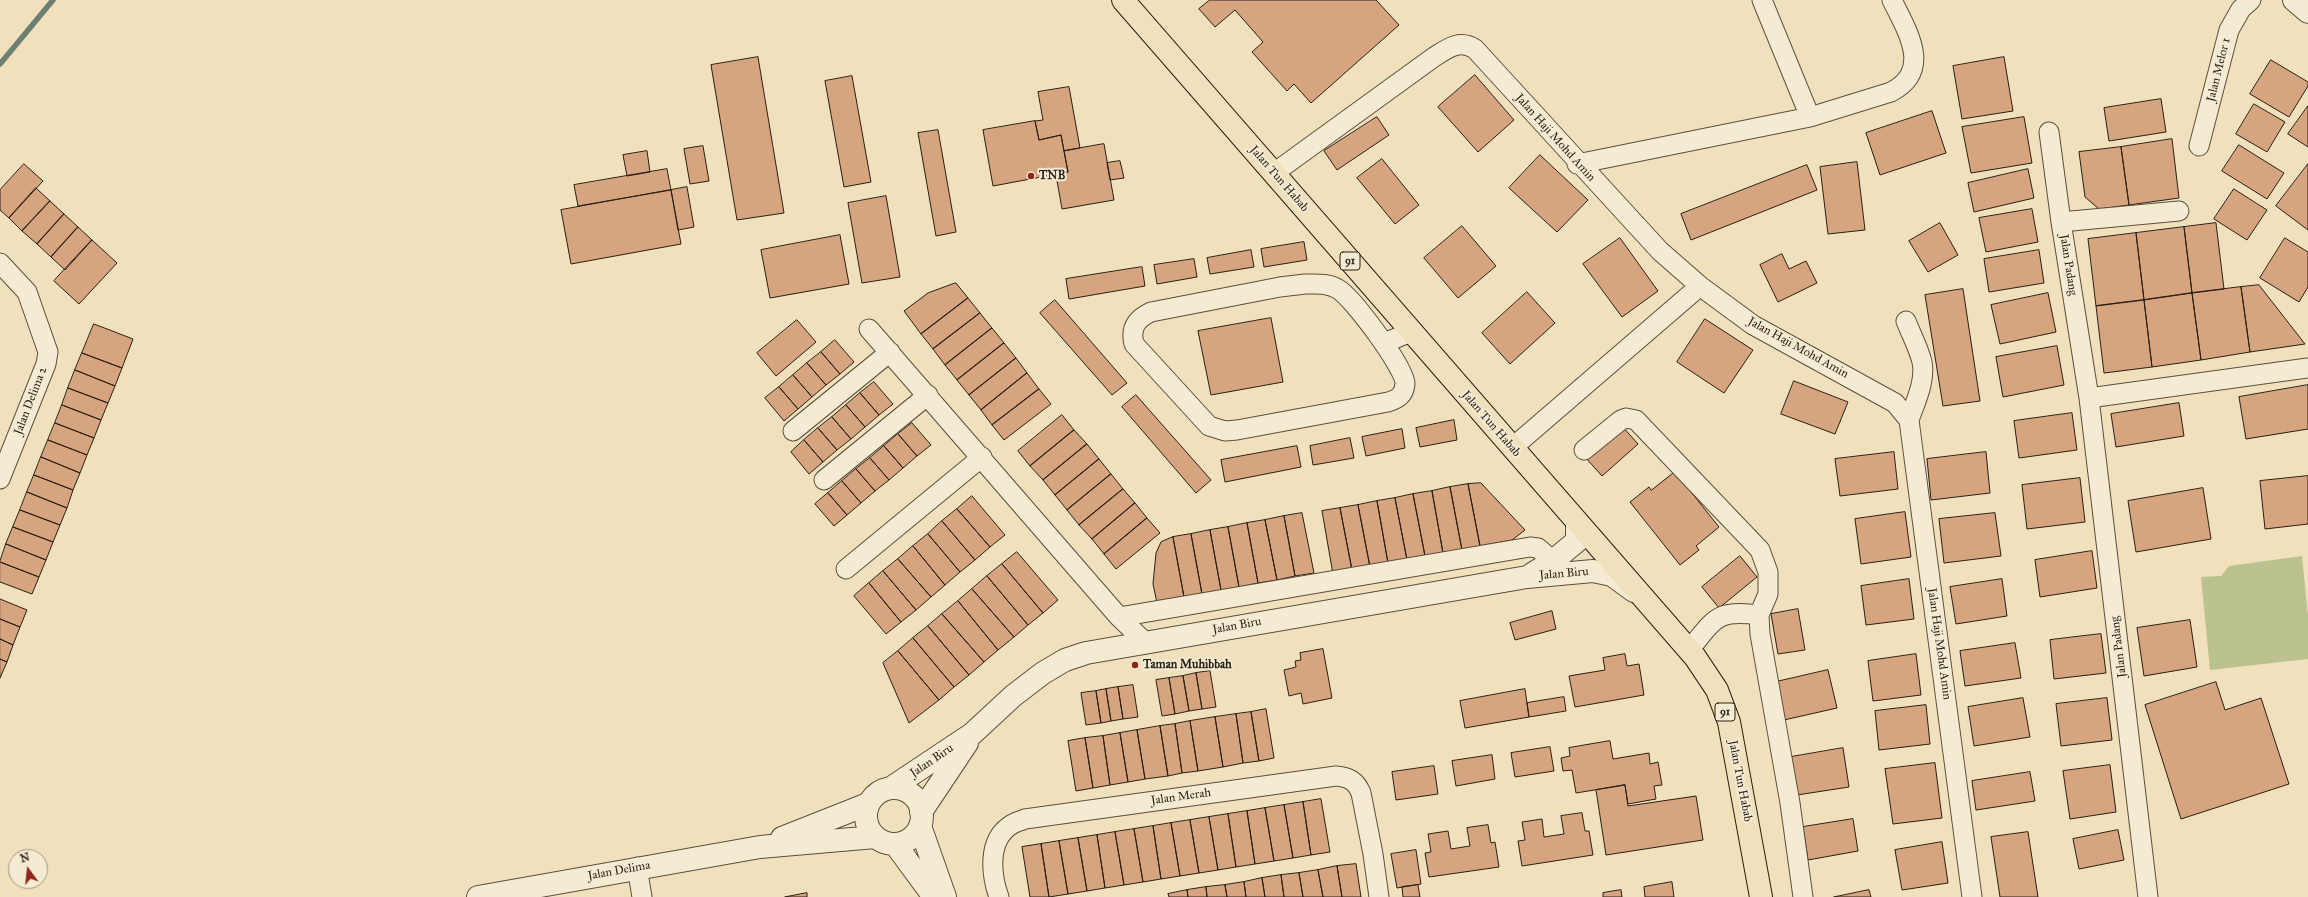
<!DOCTYPE html>
<html>
<head>
<meta charset="utf-8">
<style>
	body { margin:0 }
	#map { position:relative; width:2308px; height:897px; overflow:hidden; background:#f0e0bb; font-family:"IM FELL Great Primer",serif }
	canvas { display:block }
	.north { position:absolute; left:8px; top:849px; width:40px; height:40px; box-sizing:border-box; background:#f5ebd3; border:1px solid #a49987; border-radius:50%; rotate:345deg; font-size:11px; font-weight:700; line-height:16px; text-align:center; color:#2a1f14 }
	.north::after { content:''; display:block; margin:auto; width:14px; height:18px; background:#8f2418; clip-path:polygon(50% 0,100% 100%,50% 72%,0 100%) }
</style>
</head>
<body>
<div id="map">
<canvas width="2308" height="897"></canvas>
<div class="north">N</div>
</div>
<script>
const context = document.querySelector('canvas').getContext('2d');
context.lineJoin = 'round';
function fill(path, color) {
  context.fillStyle = color;
  context.fill(path, 'evenodd');
}
function stroke(path, color, width, dash) {
  context.strokeStyle = color;
  context.lineWidth = width;
  context.lineCap = dash ? 'butt' : 'round';
  context.setLineDash(dash || []);
  context.stroke(path);
}
function write(font, color, halo, rows, align = 'center') {
  context.font = font + ' "IM FELL Great Primer",serif';
  context.lineWidth = 4;
  context.setLineDash([]);
  context.textBaseline = 'middle';
  context.strokeStyle = halo;
  context.fillStyle = color;
  for (const [text, x, y, turn = 0] of rows) {
    context.save();
    context.translate(x, y);
    context.rotate((+turn || 0) * Math.PI / 180);
    context.textAlign = isNaN(turn) ? turn : align;
    if (halo) context.strokeText(text, 0, 0);
    context.fillText(text, 0, 0);
    context.restore();
  }
}
const green = new Path2D(`
	M2302,556L2308,615V659L2210,670L2201,577L2221,576L2229,566Z`);
const stream = new Path2D(`
	M0,64L53,0`);
const building = new Path2D(`
	M1210,0H1376L1399,25L1311,103L1294,84L1287,91L1252,52L1263,42L1235,10L1215,27L1199,9Z
	M758,57L784,213L737,220L711,65Z
	M2004,57L2013,111L1962,119L1953,66Z
	M2271,60L2308,82V86L2289,117L2250,94Z
	M1475,75L1514,120L1478,152L1438,107Z
	M852,76L871,182L844,187L825,81Z
	M1069,87L1080,148L1064,151L1061,135L1039,140L1035,121L1043,120L1038,92Z
	M2161,99L2166,132L2109,141L2104,108Z
	M2254,104L2285,122L2267,152L2236,134Z
	M2308,106V147L2288,134Z
	M1932,111L1946,153L1880,175L1866,133Z
	M1377,117L1389,135L1337,170L1324,151Z
	M2024,117L2032,163L1971,173L1962,127Z
	M1035,121L1039,140L1061,135L1068,172L993,186L983,130Z
	M938,130L956,232L936,236L918,133Z
	M2172,139L2179,198L2129,205L2121,147Z
	M1104,144L1114,200L1062,209L1056,175L1068,172L1064,151Z
	M2239,145L2284,173L2267,199L2222,171Z
	M703,146L709,181L690,184L684,149Z
	M2121,147L2129,205L2099,209L2085,197L2079,152Z
	M647,151L650,172L627,176L623,155Z
	M1540,155L1588,200L1557,232L1509,188Z
	M1382,159L1419,205L1395,224L1357,178Z
	M1120,161L1124,178L1110,180L1107,163Z
	M1857,162L1865,230L1828,234L1820,167Z
	M24,164L43,181L9,218L0,210V190Z
	M2308,164V230L2276,206Z
	M1807,165L1817,190L1691,240L1681,214Z
	M667,169L671,190L578,206L574,185Z
	M2028,169L2034,198L1974,212L1968,183Z
	M687,187L694,227L678,230L671,190Z
	M36,188L50,201L22,231L9,218Z
	M2234,189L2267,210L2247,240L2214,219Z
	M671,190L681,244L571,264L561,210Z
	M886,196L900,277L862,283L848,203Z
	M50,201L64,214L37,244L22,231Z
	M2032,209L2038,242L1986,252L1979,218Z
	M64,214L78,227L51,257L37,244Z
	M1940,223L1958,255L1928,272L1909,241Z
	M2216,223L2224,289L2192,293L2184,227Z
	M1462,226L1496,266L1458,298L1424,258Z
	M78,227L92,240L65,270L51,257Z
	M2184,227L2192,293L2144,300L2136,233Z
	M2136,233L2144,300L2096,306L2088,239Z
	M840,235L849,284L770,298L761,250Z
	M1620,238L1658,291L1622,317L1583,264Z
	M2285,238L2308,252V287L2299,302L2260,278Z
	M92,240L117,263L79,304L54,281Z
	M1304,242L1307,260L1264,267L1261,249Z
	M1251,250L1254,267L1210,274L1207,258Z
	M2039,250L2044,283L1989,292L1984,259Z
	M1782,254L1789,269L1806,261L1817,283L1778,302L1760,265Z
	M1194,259L1197,277L1157,284L1154,265Z
	M1142,267L1145,286L1069,299L1066,279Z
	M956,283L968,298L921,334L904,311L928,293Z
	M2259,285L2305,344L2250,352L2241,287Z
	M2241,287L2250,352L2201,360L2192,293Z
	M1963,289L1980,401L1943,406L1925,295Z
	M1527,292L1555,323L1510,364L1482,333Z
	M2048,293L2056,332L2000,344L1991,305Z
	M2192,293L2201,360L2152,367L2144,300Z
	M968,298L980,313L933,349L921,334Z
	M1055,300L1127,383L1112,395L1040,313Z
	M2144,300L2152,367L2104,373L2096,306Z
	M980,313L992,328L945,365L933,349Z
	M1271,318L1283,382L1211,395L1198,331Z
	M1705,319L1753,350L1724,393L1677,362Z
	M797,320L816,342L776,376L757,353Z
	M94,324L133,339L122,368L82,353Z
	M992,328L1004,343L957,380L945,365Z
	M835,340L854,362L840,374L821,352Z
	M1004,343L1016,358L969,395L957,380Z
	M2057,346L2064,385L2003,397L1996,357Z
	M821,352L840,374L826,385L807,363Z
	M82,353L122,368L115,386L75,370Z
	M1016,358L1027,373L981,410L969,395Z
	M807,363L826,385L812,397L793,375Z
	M75,370L115,386L108,403L68,388Z
	M1027,373L1039,389L992,425L981,410Z
	M793,375L812,397L798,409L779,387Z
	M1794,381L1848,402L1835,434L1781,414Z
	M874,382L893,404L879,415L860,393Z
	M2308,385V429L2246,439L2239,397Z
	M779,387L798,409L784,421L765,398Z
	M68,388L108,403L101,420L62,405Z
	M1039,389L1051,404L1004,440L992,425Z
	M860,393L879,415L865,427L846,405Z
	M1136,395L1211,480L1196,493L1122,407Z
	M2179,403L2184,436L2116,447L2111,414Z
	M62,405L101,420L94,438L55,423Z
	M846,405L865,427L851,439L832,417Z
	M2072,413L2077,450L2019,458L2014,421Z
	M1062,415L1074,430L1030,466L1018,451Z
	M832,417L851,439L837,450L818,428Z
	M1454,420L1457,440L1420,447L1416,428Z
	M55,423L94,438L87,455L48,440Z
	M912,423L931,445L917,456L898,434Z
	M1621,425L1638,444L1602,476L1585,457Z
	M818,428L837,450L823,462L804,440Z
	M1402,429L1405,448L1366,456L1362,437Z
	M1074,430L1087,444L1043,480L1030,466Z
	M898,434L917,456L903,468L884,446Z
	M1350,438L1354,458L1313,465L1310,446Z
	M48,440L87,455L80,473L41,457Z
	M804,440L823,462L809,474L791,452Z
	M1087,444L1099,459L1055,495L1043,480Z
	M884,446L903,468L889,480L870,458Z
	M1297,446L1301,467L1225,482L1221,460Z
	M1894,452L1898,489L1840,496L1835,459Z
	M1986,452L1990,493L1931,500L1927,459Z
	M41,457L80,473L73,490L34,475Z
	M870,458L889,480L875,491L856,469Z
	M1099,459L1111,474L1067,510L1055,495Z
	M856,469L875,491L861,503L842,481Z
	M1675,472L1719,527L1696,546L1699,550L1680,565L1630,502L1649,487L1651,490Z
	M1111,474L1123,489L1079,525L1067,510Z
	M34,475L73,490L67,508L27,492Z
	M2308,476V524L2265,529L2260,481Z
	M2080,478L2085,522L2027,529L2022,485Z
	M842,481L861,503L847,515L828,493Z
	M1481,483L1525,530L1512,540L1480,546L1468,484Z
	M1468,484L1480,546L1462,550L1450,487Z
	M1450,487L1462,550L1443,553L1432,491Z
	M2203,488L2211,539L2136,552L2128,501Z
	M1123,489L1135,503L1092,539L1079,525Z
	M1432,491L1443,553L1425,556L1413,494Z
	M27,492L67,508L60,525L20,510Z
	M828,493L847,515L834,526L815,504Z
	M1413,494L1425,556L1407,560L1395,498Z
	M972,496L1005,535L990,547L957,509Z
	M1395,498L1407,560L1388,563L1377,501Z
	M1377,501L1388,563L1370,567L1358,505Z
	M1135,503L1147,518L1104,554L1092,539Z
	M1358,505L1370,567L1352,570L1340,508Z
	M1340,508L1352,570L1333,574L1322,511Z
	M957,509L990,547L975,560L942,521Z
	M20,510L60,525L53,542L13,527Z
	M1905,512L1911,557L1861,564L1855,519Z
	M1302,513L1314,573L1295,576L1284,516Z
	M1995,513L2001,556L1944,563L1939,519Z
	M1284,516L1295,576L1277,580L1265,520Z
	M1147,518L1160,533L1116,569L1104,554Z
	M1265,520L1277,580L1258,583L1247,523Z
	M942,521L975,560L960,572L928,534Z
	M1247,523L1258,583L1239,587L1228,527Z
	M13,527L53,542L46,560L6,544Z
	M1228,527L1239,587L1221,590L1210,530Z
	M1210,530L1221,590L1202,594L1191,534Z
	M928,534L960,572L945,585L913,546Z
	M1191,534L1202,594L1184,597L1173,537Z
	M1173,537L1184,597L1157,603L1153,584L1156,553L1161,542Z
	M6,544L46,560L39,577L0,562Z
	M913,546L945,585L931,597L898,559Z
	M2092,551L2097,588L2040,597L2035,560Z
	M1017,552L1058,600L1043,613L1002,564Z
	M1740,556L1757,577L1719,608L1702,587Z
	M898,559L931,597L916,610L883,571Z
	M0,562L39,577L32,594L0,582Z
	M1002,564L1043,613L1028,625L987,576Z
	M883,571L916,610L901,622L869,583Z
	M987,576L1028,625L1014,637L972,589Z
	M1909,579L1914,619L1866,625L1861,586Z
	M2002,579L2007,616L1956,624L1950,587Z
	M869,583L901,622L886,634L854,596Z
	M972,589L1014,637L998,650L958,601Z
	M0,599L27,610L20,627L0,619Z
	M958,601L998,650L984,662L942,614Z
	M1798,609L1805,650L1778,654L1771,614Z
	M1552,611L1556,629L1515,640L1510,623Z
	M942,614L984,662L969,675L928,626Z
	M0,619L20,627L13,645L0,639Z
	M2190,620L2197,667L2144,676L2137,628Z
	M928,626L969,675L954,687L913,638Z
	M2101,634L2106,673L2054,679L2050,640Z
	M913,638L954,687L939,700L898,651Z
	M0,639L13,645L7,662L0,659Z
	M2015,643L2021,678L1965,686L1960,651Z
	M1323,649L1332,698L1303,704L1301,693L1289,696L1284,670L1296,667L1295,661L1301,660L1300,653Z
	M898,651L939,700L909,723L883,663Z
	M1625,654L1627,666L1639,664L1644,695L1575,707L1569,676L1605,670L1603,658Z
	M1916,654L1921,695L1873,701L1868,661Z
	M0,659L7,662L0,678Z
	M1828,670L1837,708L1784,720L1776,682Z
	M1210,671L1216,707L1202,709L1196,673Z
	M1196,673L1202,709L1189,711L1183,676Z
	M1183,676L1189,711L1175,714L1169,678Z
	M1169,678L1175,714L1162,716L1156,680Z
	M2216,682L2225,710L2261,698L2289,784L2181,819L2145,705Z
	M1133,685L1138,717L1123,719L1118,687Z
	M1118,687L1123,719L1111,721L1106,689Z
	M1106,689L1111,721L1101,723L1096,691Z
	M1525,689L1529,717L1465,728L1460,701Z
	M1096,691L1101,723L1086,725L1081,693Z
	M1564,697L1566,711L1529,717L1527,703Z
	M2023,698L2030,737L1974,746L1968,707Z
	M2107,698L2112,740L2061,746L2056,704Z
	M1926,705L1930,744L1879,750L1875,711Z
	M1266,709L1274,758L1259,761L1251,712Z
	M1251,712L1259,761L1243,763L1236,714Z
	M1236,714L1243,763L1223,767L1215,717Z
	M1215,717L1223,767L1198,771L1190,721Z
	M1190,721L1198,771L1182,773L1175,724Z
	M1175,724L1182,773L1168,776L1160,726Z
	M1160,726L1168,776L1145,779L1137,730Z
	M1137,730L1145,779L1128,782L1120,733Z
	M1120,733L1128,782L1110,785L1103,736Z
	M1103,736L1110,785L1093,788L1085,738Z
	M1085,738L1093,788L1076,791L1068,741Z
	M1610,741L1613,759L1649,753L1650,764L1658,762L1662,785L1654,786L1656,799L1628,804L1625,785L1576,793L1572,770L1563,771L1561,758L1570,756L1569,748Z
	M1550,747L1554,771L1515,777L1511,753Z
	M1843,748L1849,787L1797,795L1791,757Z
	M1492,755L1495,779L1456,786L1452,761Z
	M1935,763L1942,818L1893,824L1885,769Z
	M2110,765L2116,812L2070,819L2063,771Z
	M1434,766L1438,794L1396,800L1392,772Z
	M2030,772L2035,801L1976,810L1972,781Z
	M1625,785L1628,806L1696,796L1703,840L1606,855L1596,790Z
	M1321,799L1330,852L1311,855L1303,802Z
	M1303,802L1311,855L1293,858L1284,805Z
	M1284,805L1293,858L1274,861L1265,808Z
	M1265,808L1274,861L1255,864L1247,811Z
	M1247,811L1255,864L1236,867L1228,814Z
	M1582,813L1585,831H1589L1593,855L1522,866L1518,841L1525,840L1522,822L1542,819L1544,837L1564,834L1561,816Z
	M1228,814L1236,867L1218,870L1209,817Z
	M1209,817L1218,870L1199,873L1190,820Z
	M1853,819L1858,851L1808,860L1803,827Z
	M1190,820L1199,873L1180,876L1171,823Z
	M1171,823L1180,876L1161,879L1153,826Z
	M1488,825L1491,843L1495,842L1499,867L1429,877L1425,853L1431,852L1428,834L1448,831L1451,849L1470,846L1467,828Z
	M1153,826L1161,879L1143,882L1134,829Z
	M1134,829L1143,882L1124,885L1115,832Z
	M2118,830L2124,860L2079,869L2073,839Z
	M1115,832L1124,885L1105,888L1097,835Z
	M2028,832L2038,897H2000L1991,837Z
	M1097,835L1105,888L1087,891L1078,838Z
	M1078,838L1087,891L1068,894L1059,841Z
	M1059,841L1068,894L1049,897L1041,844Z
	M1942,842L1948,883L1902,890L1895,850Z
	M1041,844L1049,897H1030L1022,847Z
	M1416,850L1421,884L1397,888L1391,854Z
	M1356,864L1361,897H1342L1337,866Z
	M1337,866L1342,897H1323L1318,870Z
	M1318,870L1323,897H1303L1299,873Z
	M1299,873L1303,897H1284L1281,875Z
	M1281,875L1284,897H1265L1262,878Z
	M1262,878L1265,897H1246L1244,882Z
	M1244,882L1246,897H1227L1225,885Z
	M1672,882L1674,897H1645L1644,887Z
	M1225,885L1227,897H1207L1206,887Z
	M1418,885L1420,897H1403L1402,887Z
	M1206,887L1207,897H1188L1187,890Z
	M1187,890L1188,897H1169L1168,894Z
	M1621,890L1622,897H1603V893Z
	M1869,890L1871,897H1834Z
	M807,893V897H785Z`);
const minor = new Path2D(`
	M1762,0L1810,117
	M2049,132L2061,222L2089,398L2148,897
	M2199,146L2229,30L2241,9L2251,0
	M1577,164L1810,117L1891,92C1933,70 1907,31 1892,0
	M1274,173L1434,57C1448,48 1460,39 1475,49L1660,251L1700,286L1753,325L1895,403L1909,420L1972,897
	M2061,222L2179,211
	M0,263L27,292L48,352L46,364L0,479
	M1305,284C1317,284 1328,283 1338,289C1352,297 1406,369 1405,384C1404,395 1398,399 1388,402L1237,430L1225,431L1209,426L1134,344C1130,328 1136,319 1151,312L1280,287Z
	M1906,321C1911,334 1919,349 1922,362C1926,381 1915,403 1909,420
	M869,329L1119,617L1145,642
	M1384,343L1411,332
	M2089,398L2308,368
	M793,431L890,352
	M1512,448L1700,286
	M1584,450L1621,420L1626,418L1636,420L1760,550L1768,572V594L1759,615L1760,634L1790,803L1803,897
	M824,480L928,395
	M846,569L982,457
	M1119,617L1530,547L1538,548L1553,561
	M1689,650C1715,619 1716,609 1759,615
	M637,867L642,897
	M999,897C991,875 987,840 1011,825C1015,822 1021,821 1025,819L1336,776C1349,777 1356,781 1361,793L1373,854L1379,897`);
const tertiary = new Path2D(`
	M2294,0L2308,12
	M1532,574L1553,561L1577,541V522
	M891,788L972,734L1013,696L1043,673L1065,660L1086,653L1527,577L1593,571L1612,575L1634,591
	M866 816a28 28 0 1 1 56 0a28 28 0 1 1-56 0Z
	M921,812L967,743
	M920,826L945,897
	M782,838L868,804
	M895,844L934,897
	M478,897L760,847L875,837`);
const trunk = new Path2D(`
	M1123,0L1695,657L1717,690L1729,722L1761,897`);
const markers = [
	[1031,176,4,"#8f2418"],
	[1135,665,4,"#8f2418"]
];
const shields = [
	[1350,261,20],
	[1725,712,20]
];
const shieldNames = [
	["91",1350,261],
	["91",1725,712]
];
const streetNames = [
	["Jalan Melor 1",2219,70,-76],
	["Jalan Haji Mohd Amin",1555,138,48],
	["Jalan Tun Habab",1279,179,49],
	["Jalan Padang",2068,265,81],
	["Jalan Haji Mohd Amin",1798,348,29],
	["Jalan Delima 2",31,401,-69],
	["Jalan Tun Habab",1491,424,49],
	["Jalan Biru",1564,574,-5],
	["Jalan Biru",1237,626,-10],
	["Jalan Haji Mohd Amin",1939,644,82],
	["Jalan Padang",2119,647,-97],
	["Jalan Biru",932,761,-34],
	["Jalan Tun Habab",1740,781,79],
	["Jalan Merah",1181,797,-8],
	["Jalan Delima",619,871,-10]
];
const poiNames = [
	["TNB",1039,176],
	["Taman Muhibbah",1143,665]
];
fill(green, '#bbc28f');
stroke(stream, '#6d7e73', 5.5);
fill(building, '#d6a47e');
stroke(building, '#2a1f14', 1);
stroke(minor, '#5c4f3e', 21);
stroke(tertiary, '#5c4f3e', 24);
stroke(trunk, '#2a1f14', 24);
stroke(minor, '#f5ebd3', 19);
stroke(tertiary, '#f5ebd3', 22);
stroke(trunk, '#f0e0bb', 22);
for (const [x, y, r, color] of markers) {
  const dot = new Path2D();
  dot.arc(x, y, r, 0, 2 * Math.PI);
  context.fillStyle = color;
  context.fill(dot);
  stroke(dot, '#f5ebd3', 1.5);
}
for (const [x, y, w] of shields) {
  const box = new Path2D();
  box.roundRect(x - w / 2, y - 9, w, 18, 3);
  context.fillStyle = '#f5ebd3';
  context.fill(box);
  stroke(box, '#2a1f14', 1);
}
write('bold 11px', '#2a1f14', null, shieldNames);
write('12px', '#2a1f14', '#f5ebd3', streetNames);
write('bold 12px', '#2a1f14', '#f5ebd3', poiNames, 'left');
</script>
</body>
</html>
